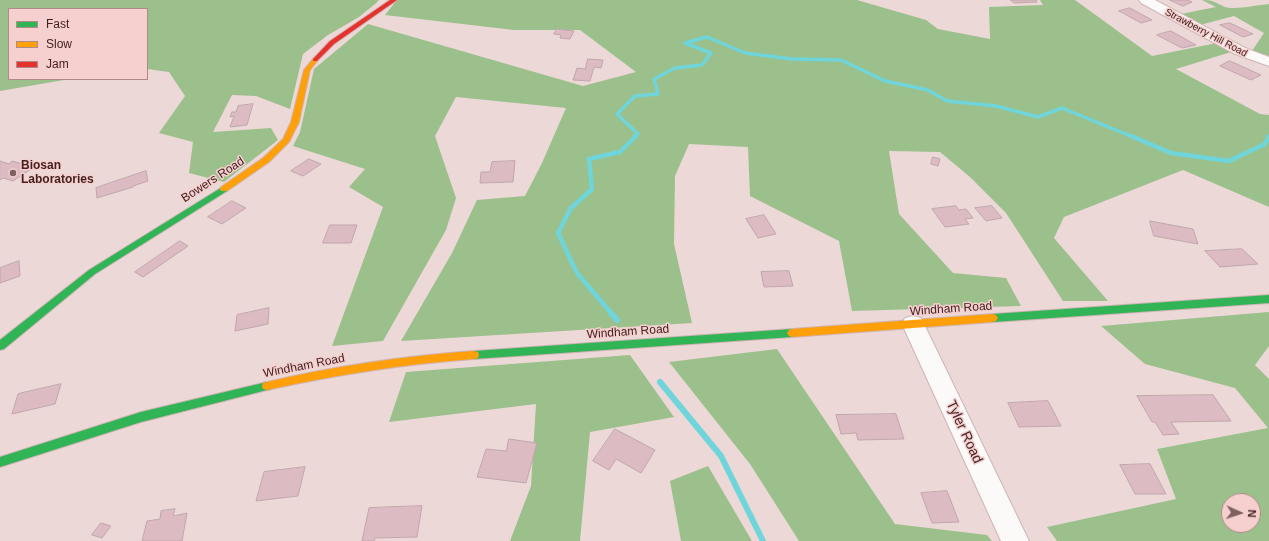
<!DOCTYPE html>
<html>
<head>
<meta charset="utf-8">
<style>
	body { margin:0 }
	#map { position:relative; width:1269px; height:541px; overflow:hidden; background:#ecd8d7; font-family:Arial,sans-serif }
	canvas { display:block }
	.legend { position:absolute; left:8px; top:8px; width:140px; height:72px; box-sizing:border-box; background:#f5d0ce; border:1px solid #ae8a89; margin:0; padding:5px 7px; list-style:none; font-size:12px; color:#442121 }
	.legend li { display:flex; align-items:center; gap:8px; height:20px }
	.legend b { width:20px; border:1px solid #ae8a89 }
	.north { position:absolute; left:1221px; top:493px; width:40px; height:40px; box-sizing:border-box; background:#f5d0ce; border:1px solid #ae8a89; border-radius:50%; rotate:93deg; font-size:11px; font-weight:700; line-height:16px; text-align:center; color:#442121 }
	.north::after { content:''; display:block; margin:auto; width:14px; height:18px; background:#7f6161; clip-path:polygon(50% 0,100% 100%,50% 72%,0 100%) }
</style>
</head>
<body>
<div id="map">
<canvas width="1269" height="541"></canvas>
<ul class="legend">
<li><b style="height:5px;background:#30b455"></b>Fast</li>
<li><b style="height:5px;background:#ff9f0a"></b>Slow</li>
<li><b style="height:5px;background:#e5322d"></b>Jam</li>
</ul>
<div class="north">N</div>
</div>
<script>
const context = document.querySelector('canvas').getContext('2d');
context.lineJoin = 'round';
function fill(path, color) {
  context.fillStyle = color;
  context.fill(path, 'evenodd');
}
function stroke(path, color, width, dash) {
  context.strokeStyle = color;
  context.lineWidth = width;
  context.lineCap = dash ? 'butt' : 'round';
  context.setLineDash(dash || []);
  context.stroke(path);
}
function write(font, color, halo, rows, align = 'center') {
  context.font = font + ' Arial,sans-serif';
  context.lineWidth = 3;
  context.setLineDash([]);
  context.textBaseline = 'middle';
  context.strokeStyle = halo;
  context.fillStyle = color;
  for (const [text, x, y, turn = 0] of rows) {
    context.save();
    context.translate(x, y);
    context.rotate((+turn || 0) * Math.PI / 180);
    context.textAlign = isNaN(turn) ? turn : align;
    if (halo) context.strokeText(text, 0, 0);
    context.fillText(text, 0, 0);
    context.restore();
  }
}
const forest = new Path2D(`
	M0,0H379L375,4L359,17L328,35L303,54L290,109L256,96L232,95L213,132L271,128L278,140L224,182L189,173L193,142L159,133L185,96L169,72L147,69V9H9V79H70L0,91Z
	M397,0H857L926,20L938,29L990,39L989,7L1043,5L1040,0H1075L1152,56L1217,43L1231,52L1176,69L1260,114L1269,115V207L1183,170L1064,217L1054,238L1108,301H1063L1006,213L970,177L940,152L889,151L899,214L953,273L1006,278L1021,306L852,311L839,241L750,196L748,147L689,144L675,176L674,244L692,323L401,341L452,253L477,200L525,196L542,163L566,108L456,97L435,136L456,198L446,230L383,341L332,346L383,207L349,187L365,169L293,146L300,132L314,69L368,24L583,86L636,72L580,30H514L385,15Z
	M1202,0C1215,0 1215,3 1225,7C1236,10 1257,5 1269,4V56L1252,51L1264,33L1234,16L1200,25L1181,14L1216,7Z
	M1269,312V346L1255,365L1269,379V541H1057L1047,527L1176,499L1157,449L1268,428L1235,388L1145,364L1101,326ZM1229,501H1253V525H1229Z
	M777,349L895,524L987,535L992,541H799L750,464L669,362Z
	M630,355L674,417L590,432L580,541H510L531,486L536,404L389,422L406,372Z
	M708,466L752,541H681L670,481Z`);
const streamFar2 = new Path2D(`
	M635,137L638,134L617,114L635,96L658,94L654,79L675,68L702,65L711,53L685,43L707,37L745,53L792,59L841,60L885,81L928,90L947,101L996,106L1038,117L1062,108L1133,137
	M1268,137L1269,136`);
const streamFar1 = new Path2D(`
	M1131,136L1171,153L1229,161L1265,144L1269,136
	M612,314L577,273L558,233L571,208L592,189L589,159L620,152L636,136`);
const stream = new Path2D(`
	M611,313L617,320
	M660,382L721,456L763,541`);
const building = new Path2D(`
	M1011,0H1036L1037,2L1014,3Z
	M1170,0H1187L1192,2L1183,6Z
	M1130,8L1152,20L1141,23L1119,11Z
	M1230,23L1253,34L1243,37L1220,25Z
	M557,29L574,31L570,39L560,38L561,35L554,34Z
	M1171,31L1196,45L1182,48L1157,35Z
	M588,59L603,60L601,68L594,67L590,81L573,80L577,68L585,69Z
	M1230,61L1261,75L1251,80L1220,66Z
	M253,104L247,125L230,127L234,116L230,117L232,112H236L238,106Z
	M933,157L940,159L938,166L931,164Z
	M309,159L321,164L303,176L291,171Z
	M0,161L9,164L12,161L34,167L13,181L3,178L0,180Z
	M515,161L513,182L480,183L481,172H490L492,162Z
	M146,171L148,181L133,186V187L97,198L96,188Z
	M232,201L246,208L222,224L208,217Z
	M956,206L959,210L966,209L973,218L965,219L969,224L945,227L932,209Z
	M992,206L1002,218L986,221L975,208Z
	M764,215L776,234L758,238L746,219Z
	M1150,221L1193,229L1198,244L1154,236Z
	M330,225H357L351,243H323Z
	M180,241L188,246L143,277L135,272Z
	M1242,249L1258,264L1220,267L1205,251Z
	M19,261L20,276L0,283V268Z
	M789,271L793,286L764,287L761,272Z
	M269,308L268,324L235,331L237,315Z
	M61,384L55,404L12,414L18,394Z
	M1213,395L1231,421L1171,422L1179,434L1163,435L1155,422H1152L1137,396Z
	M1048,401L1061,426L1019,427L1008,403Z
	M896,414L904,439L858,440L856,433L841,434L836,415Z
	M615,429L655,450L641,473L616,459L609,470L593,461Z
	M509,439L537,443L526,483L477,477L486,449L506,451Z
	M1150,464L1166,494H1135L1120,465Z
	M305,467L298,496L256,501L264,472Z
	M947,491L959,522L932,523L921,493Z
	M422,506L417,537L375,538L374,541H362L369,508Z
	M175,509L173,516L187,513L182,541H142L147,521L160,519L161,511Z
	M101,523L111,526L102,538L92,535Z`);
const street = new Path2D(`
	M1139,0H1155L1245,48L1269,57V66L1235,54L1141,3Z
	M913,316L921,318L924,324L1029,541H1001L902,324L905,318Z`);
const fast = new Path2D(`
	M224,186L228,189L227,191L95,274L4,349L0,350V340L89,270Z
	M1269,295V303L993,322L990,321L988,318L990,315L993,314Z
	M792,329L795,330L797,333L795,336L792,337L474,359L470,358L469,355L470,352L474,351Z
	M267,382L271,383L272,386L271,389L267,390L141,422L0,467V457L141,412Z`);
const slow = new Path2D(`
	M315,58L318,60L310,70L299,122L289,142L269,162L227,191H221L220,189L221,187L263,158L283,139L291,122L304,70L313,59Z
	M993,314L996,315L998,318L996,321L993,322L792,337L789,336L787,333L789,330L792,329Z
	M474,351L478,352L479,355L478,358L474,359C404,364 335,375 267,390L263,389L262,386L263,383L267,382C335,366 404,356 474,351Z`);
const jam = new Path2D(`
	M390,0H397L334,44L317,61H313V59L330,41Z`);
const markers = [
	[13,173,4,"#7f6161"]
];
const farStreetnames = [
	["Strawberry Hill Road",1206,33,28]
];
const poiNames = [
	["Biosan",21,166],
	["Laboratories",21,180]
];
const streetNames = [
	["Bowers Road",213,180,-33],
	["Windham Road",951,309,-4],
	["Windham Road",628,332,-4],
	["Windham Road",304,366,-11]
];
const nearStreetnames = [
	["Tyler Road",964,432,65]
];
fill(forest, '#9bc08b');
stroke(streamFar2, '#6fd5db', 3.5);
stroke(streamFar1, '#6fd5db', 4.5);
stroke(stream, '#6fd5db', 6);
fill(building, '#dcbbc2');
stroke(building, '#c0a7ac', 1);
stroke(street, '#ceb5b4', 2);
stroke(fast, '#ceb5b4', 2);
stroke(slow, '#ceb5b4', 2);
stroke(jam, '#ceb5b4', 2);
fill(street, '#fcf9f9');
fill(fast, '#30b455');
fill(slow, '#ff9f0a');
fill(jam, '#e5322d');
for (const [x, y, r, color] of markers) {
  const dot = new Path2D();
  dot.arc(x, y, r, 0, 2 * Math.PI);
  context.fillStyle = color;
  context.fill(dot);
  stroke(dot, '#f5d0ce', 1.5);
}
write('10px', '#442121', '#f5d0ce', farStreetnames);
write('bold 12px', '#442121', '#f5d0ce', poiNames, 'left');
write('12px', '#442121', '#f5d0ce', streetNames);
write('14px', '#442121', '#f5d0ce', nearStreetnames);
</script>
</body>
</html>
